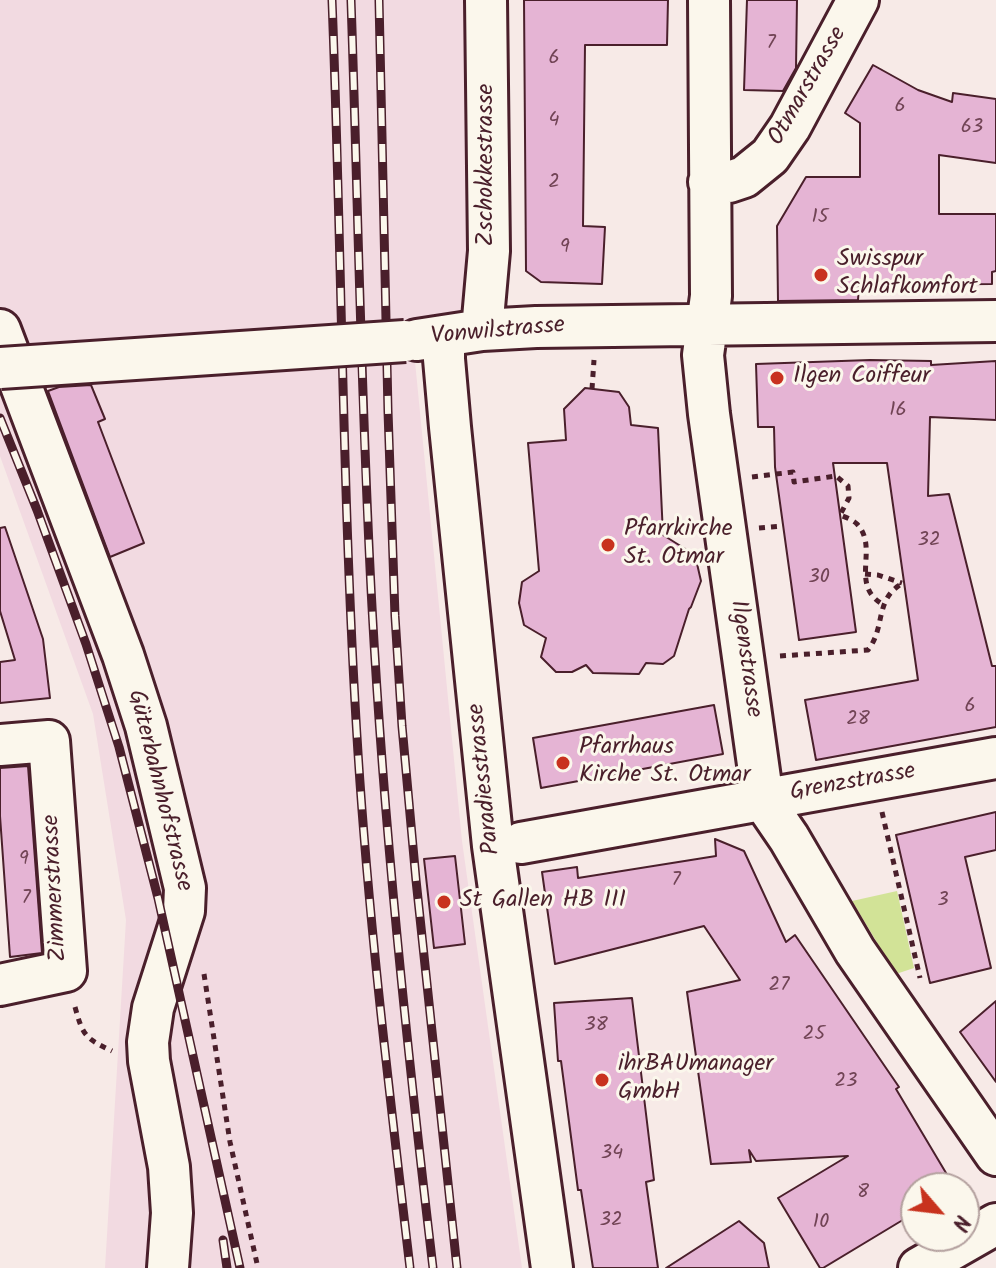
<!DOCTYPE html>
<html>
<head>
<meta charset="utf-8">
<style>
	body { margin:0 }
	#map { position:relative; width:996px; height:1268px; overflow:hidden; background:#f7eae7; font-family:Kalam,sans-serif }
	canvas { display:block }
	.north { position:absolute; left:900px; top:1172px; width:80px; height:80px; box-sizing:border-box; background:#fbf7ec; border:2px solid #b4a19f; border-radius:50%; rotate:118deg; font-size:22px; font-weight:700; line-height:32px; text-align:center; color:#4a1f2b }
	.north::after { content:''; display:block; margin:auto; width:28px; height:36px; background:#c8321e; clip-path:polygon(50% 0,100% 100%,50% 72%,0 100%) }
</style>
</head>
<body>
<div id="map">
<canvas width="996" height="1268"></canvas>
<div class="north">N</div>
</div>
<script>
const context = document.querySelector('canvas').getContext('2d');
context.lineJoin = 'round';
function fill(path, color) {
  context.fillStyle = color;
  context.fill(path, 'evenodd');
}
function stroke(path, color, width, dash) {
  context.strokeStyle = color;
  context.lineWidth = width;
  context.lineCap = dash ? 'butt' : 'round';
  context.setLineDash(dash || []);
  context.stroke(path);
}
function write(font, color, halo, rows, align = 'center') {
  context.font = font + ' Kalam,sans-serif';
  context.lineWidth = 6;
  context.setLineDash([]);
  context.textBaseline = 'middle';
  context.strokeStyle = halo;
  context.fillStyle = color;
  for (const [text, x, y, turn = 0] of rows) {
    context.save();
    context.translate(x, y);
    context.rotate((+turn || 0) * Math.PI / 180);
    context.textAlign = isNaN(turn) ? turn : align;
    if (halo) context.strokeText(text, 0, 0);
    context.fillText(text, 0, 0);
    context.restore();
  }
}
const built = new Path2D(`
	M0,0H486L483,310L413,341L462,841L522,1268H105L126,920L93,714L0,456Z`);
const green = new Path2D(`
	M897,891L914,968L896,974L852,901Z`);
const building = new Path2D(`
	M524,0H668L667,45H585L583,226L605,227L602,284L541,282L526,271Z
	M747,0H797L796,68L783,91L744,90Z
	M873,65L918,90L952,102L953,93L996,99V163L939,155V214H996V271L992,272V284L859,285L858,300L778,301L777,226L806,177H860V123L845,113Z
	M870,360L931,361V365L996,361V420L930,417L928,496L949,494L992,666H996V727L816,760L805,700L918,680L887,463H833L856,632L799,640L775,467L774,427H758L756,364Z
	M91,385L105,419L98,422L144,543L110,557L48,391L59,387Z
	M585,388L619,392L629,407L631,425L658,428L663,535L695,555L701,581L691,607L689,609L674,656L663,664L646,663L639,674L593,673L586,665L572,672H556L541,657L546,638L524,625L519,603L522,582L539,571L528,443L566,440L564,409Z
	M5,527L43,639L50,698L0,703V662L15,660L0,611V528Z
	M714,705L723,754L541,788L533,738Z
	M28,766L42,953L10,957L0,816V768Z
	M996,812V850L965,857L991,968L930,983L896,835Z
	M715,839L744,851L786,942L795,935L899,1087L896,1089L955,1188H916V1212L823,1268H820L778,1198L848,1156L756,1161L749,1150L751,1162L711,1164L687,992L740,980L704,926L555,964L542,872L577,867L578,878L716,856Z
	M455,856L465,944L434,948L424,859Z
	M632,998L654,1180L646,1182L658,1268H593L581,1190H578L561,1061H558L554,1003Z
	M996,1001V1082L960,1032Z
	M739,1221L764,1243L769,1268H666Z`);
const path = new Path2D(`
	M592,389L594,360
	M752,477L793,472L794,482L836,476L848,486L849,498L840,515C845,517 853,520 857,524C880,548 848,586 884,605
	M759,528L783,526
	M865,574L878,575L902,583
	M780,656L868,650C886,627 874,599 903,583
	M882,812L920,978
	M204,974L230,1142L258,1268
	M75,1007C83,1036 85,1038 112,1051`);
const minor = new Path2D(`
	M709,0L711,296L703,355L709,414L763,800L789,838L855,951L996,1155
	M709,182H729L744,177L770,156L790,127L858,0
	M0,330L123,655L146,726L185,888L184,911L153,1008L148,1042L149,1061L169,1167L172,1213L168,1268
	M482,330L489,251L486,0
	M444,336V359L450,427L493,846L552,1268
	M417,340L482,330L536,327L996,321
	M0,745L49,741L66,971L0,985
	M521,843L996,758
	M919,1268L996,1224`);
const rail = new Path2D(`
	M332,0C342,251 342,502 358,753C369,925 390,1097 410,1268
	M351,0C358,202 361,404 372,607C384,828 407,1048 433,1268
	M379,0L388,411L395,616L402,726L416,880L457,1268
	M0,418L37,510L86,644L119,747L158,898L240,1268
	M223,1240L227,1268`);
const minorBridge = new Path2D(`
	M0,368L405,341`);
const markers = [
	[821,275,8,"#c8321e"],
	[777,378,8,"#c8321e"],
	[608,545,8,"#c8321e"],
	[563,763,8,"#c8321e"],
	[444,902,8,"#c8321e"],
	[602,1080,8,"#c8321e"]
];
const numberNames = [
	["7",771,45],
	["6",554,60],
	["6",900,108],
	["4",554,122],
	["63",972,129],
	["2",554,184],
	["15",820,219],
	["9",565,249],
	["16",898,412],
	["32",929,542],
	["30",819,579],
	["6",970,708],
	["28",858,721],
	["9",24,861],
	["7",676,882],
	["7",26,900],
	["3",943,902],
	["27",779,987],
	["38",596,1027],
	["25",814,1036],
	["23",846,1083],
	["34",612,1155],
	["8",863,1194],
	["32",611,1222],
	["10",821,1224]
];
const streetNames = [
	["Otmarstrasse",809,87,-60],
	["Zschokkestrasse",488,165,-90],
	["Vonwilstrasse",498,333,-5],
	["Ilgenstrasse",744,659,82],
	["Paradiesstrasse",486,779,-96],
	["Grenzstrasse",853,784,-10],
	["Güterbahnhofstrasse",158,791,76],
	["Zimmerstrasse",57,888,-93]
];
const poiNames = [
	["Swisspur",837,261],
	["Schlafkomfort",837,289],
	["Ilgen Coiffeur",793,378],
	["Pfarrkirche",624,531],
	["St. Otmar",624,559],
	["Pfarrhaus",579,749],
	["Kirche St. Otmar",579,777],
	["St Gallen HB III",460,902],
	["ihrBAUmanager",618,1066],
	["GmbH",618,1094]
];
fill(built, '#f2dae1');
fill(green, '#d2e397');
fill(building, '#e5b4d4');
stroke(building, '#4a1f2b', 2);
stroke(minor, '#4a1f2b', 46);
stroke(path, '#4a1f2b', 5, [6, 6]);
stroke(minor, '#fbf7ec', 40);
stroke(rail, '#4a1f2b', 9);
stroke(rail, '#fbf7ec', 6, [18]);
stroke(minorBridge, '#4a1f2b', 46, []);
stroke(minorBridge, '#fbf7ec', 40);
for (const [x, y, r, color] of markers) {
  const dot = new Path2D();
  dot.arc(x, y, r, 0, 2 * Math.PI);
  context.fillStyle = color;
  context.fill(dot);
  stroke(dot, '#fbf7ec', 3);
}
write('20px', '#714455', null, numberNames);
write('24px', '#4a1f2b', '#fbf7ec', streetNames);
write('24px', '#4a1f2b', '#fbf7ec', poiNames, 'left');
</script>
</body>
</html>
